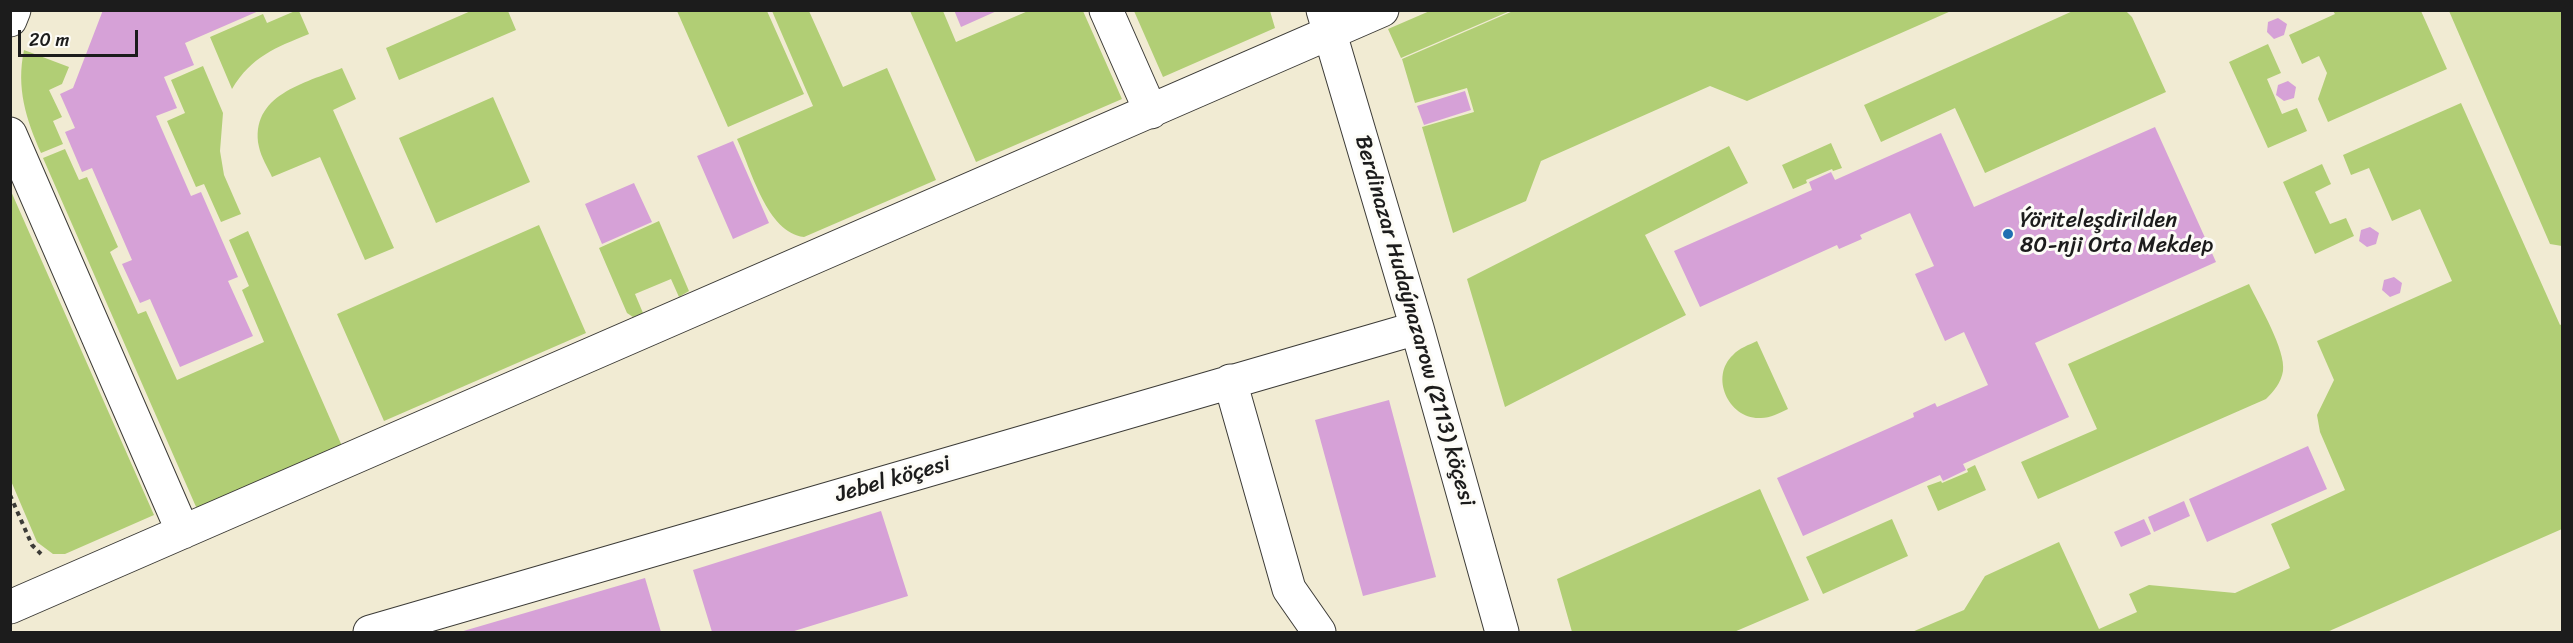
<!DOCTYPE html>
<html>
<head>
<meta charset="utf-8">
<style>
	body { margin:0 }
	#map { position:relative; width:2573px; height:643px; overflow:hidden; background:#f1ebd3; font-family:Sriracha,sans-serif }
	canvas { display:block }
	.frame { position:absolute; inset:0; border:12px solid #1c1c1c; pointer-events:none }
	.scale { position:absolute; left:18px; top:30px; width:120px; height:27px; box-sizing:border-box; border:3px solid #1c1c1c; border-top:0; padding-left:8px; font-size:18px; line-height:21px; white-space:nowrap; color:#1c1c1c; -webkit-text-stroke:4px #fdfcf7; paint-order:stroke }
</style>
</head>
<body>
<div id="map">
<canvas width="2573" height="643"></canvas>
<div class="frame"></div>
<div class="scale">20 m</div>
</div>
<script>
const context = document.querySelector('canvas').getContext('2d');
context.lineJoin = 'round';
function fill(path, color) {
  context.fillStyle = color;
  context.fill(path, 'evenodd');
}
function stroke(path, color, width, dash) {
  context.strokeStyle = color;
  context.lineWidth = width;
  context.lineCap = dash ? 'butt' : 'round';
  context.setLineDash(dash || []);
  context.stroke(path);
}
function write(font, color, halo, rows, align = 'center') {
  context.font = font + ' Sriracha,sans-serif';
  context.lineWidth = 6;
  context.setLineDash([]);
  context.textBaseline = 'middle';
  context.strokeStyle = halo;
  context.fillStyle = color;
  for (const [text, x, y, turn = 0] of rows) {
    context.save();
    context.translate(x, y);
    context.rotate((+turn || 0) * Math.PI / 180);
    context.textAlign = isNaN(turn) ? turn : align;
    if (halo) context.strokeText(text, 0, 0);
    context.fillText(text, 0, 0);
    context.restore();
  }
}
const green = new Path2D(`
	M473,10L508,11L516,30L399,80L386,48Z
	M1432,10H1510V11L1401,58L1388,29Z
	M2075,10L2126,11L2132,17L2166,92L1985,173L1955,108L1881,142L1864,105Z
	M295,11H299L309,34C275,48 252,56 232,89L210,37L263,14L267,23Z
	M677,11H767L804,94L728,127Z
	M772,11H809L843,87L887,68L936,180L804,237C767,233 751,169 737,139L813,106Z
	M910,11H943L956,42L1028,11H1083L1122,99L976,162Z
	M1134,11H1270L1275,28L1163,77Z
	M1513,11V10L1951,11L1747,101L1710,86L1541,161L1526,201L1453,233L1422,127L1474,112L1467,88L1415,103L1402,59Z
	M2333,11H2421L2447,69L2328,122L2318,99L2327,73L2319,56L2302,64L2289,35L2335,14Z
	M2449,11H2562V246L2550,244Z
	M2268,44L2281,73L2267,79L2282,114L2297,108L2307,131L2268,148L2229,62Z
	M24,50L69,67L62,84L49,90L62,117L53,121L63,144L41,153C26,119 16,88 24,50Z
	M203,66L223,113L220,151L224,175L241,214L221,222L204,184L196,187L167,121L185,113L171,80Z
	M342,68L356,99L333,110L394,248L365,260L320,157L272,177C268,168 261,157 259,147C249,95 305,83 342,68Z
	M493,97L530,182L436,223L399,138Z
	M2461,103L2560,325L2562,324V529L2327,632H1912L1964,610L1985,576L2059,542L2099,629L2137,612L2129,594L2149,585L2235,593L2290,568L2271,524L2345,490L2320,432L2317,415L2334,380L2317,341L2452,281L2420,209L2392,221L2369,168L2351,175L2343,155Z
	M1831,143L1842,168L1833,171L1832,169L1806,180L1807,183L1793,189L1782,165Z
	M1729,146L1748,183L1645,235L1686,315L1505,407L1467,279Z
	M65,149L79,180L87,177L118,247L110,252L138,314L146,311L177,380L264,342L242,290L249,286L229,240L248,231L342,446L197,509L43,158Z
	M2322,164L2331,184L2315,192L2330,224L2346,218L2354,236L2315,254L2283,182Z
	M10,189L154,515L65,554H53L37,542L11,481Z
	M659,221L689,291L679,297L671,279L635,294L643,313L633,317L627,313L599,248Z
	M539,225L586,333L384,421L337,314Z
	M2249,284C2259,305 2286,350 2283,371C2281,383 2274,391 2266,399L2038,499L2021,462L2097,429L2068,364Z
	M1757,341L1788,409C1780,413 1770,418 1761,418C1729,420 1709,377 1733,355C1739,348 1749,345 1757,341Z
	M1975,465L1986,490L1938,511L1927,486L1941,481L1942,483L1968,472L1967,469Z
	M1760,489L1809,600L1734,632H1572L1557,579Z
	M1892,519L1908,556L1823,594L1806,557Z`);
const building = new Path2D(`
	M103,10H261L185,43L194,65L164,77L177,108L156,116L191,196L201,192L238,277L228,281L253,336L180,367L150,299L140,303L122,264L132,260L92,168L82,172L65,132L75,128L60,94L73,88Z
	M954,10H999L961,27Z
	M2278,18L2287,24L2284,35L2274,39L2267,32L2268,22Z
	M2288,81L2296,87L2294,98L2284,101L2276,95L2278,85Z
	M1465,91L1471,110L1424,125L1417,106Z
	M2155,127L2216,262L2035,343L2069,417L1963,464L1966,470L1943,481L1940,475L1803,536L1777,478L1914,417L1913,413L1935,403L1937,407L1988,385L1964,332L1945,341L1915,274L1934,266L1910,213L1860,235L1862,239L1839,249L1837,245L1700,307L1674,251L1812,190L1809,182L1831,172L1835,180L1941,133L1974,207Z
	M733,141L769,223L733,239L697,156Z
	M634,183L652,222L602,244L585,204Z
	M2370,227L2379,233L2376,244L2367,247L2359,241L2361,230Z
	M2394,277L2402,283L2400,293L2390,297L2382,290L2384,280Z
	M1389,400L1436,577L1363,596L1315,420Z
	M2308,446L2327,489L2207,542L2189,499Z
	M2184,501L2190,516L2154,532L2148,517Z
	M881,511L908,596L791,632H712L693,570Z
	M2144,519L2151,534L2121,547L2114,532Z
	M645,578L661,632H460Z`);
const path = new Path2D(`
	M10,495L32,545L41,554`);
const minor = new Path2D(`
	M1106,10L1151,112
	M1323,10L1417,328L1502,632
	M10,20L14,10
	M10,134L183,532
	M1230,381L1289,589L1319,632
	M10,607L1382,10
	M370,632L1417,328`);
const markers = [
	[2008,234,6,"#1f6fb2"]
];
const poiNames = [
	["Ýöriteleşdirilden",2020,221],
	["80-nji Orta Mekdep",2020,246]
];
const streetNames = [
	["Berdinazar Hudaýnazarow (2113) köçesi",1414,321,74],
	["Jebel köçesi",893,480,-16]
];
fill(green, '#b1ce75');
fill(building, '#d6a1d7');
stroke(minor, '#3c3b37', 35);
stroke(path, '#3c3b37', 4, [4.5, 4.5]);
stroke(minor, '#fff', 33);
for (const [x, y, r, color] of markers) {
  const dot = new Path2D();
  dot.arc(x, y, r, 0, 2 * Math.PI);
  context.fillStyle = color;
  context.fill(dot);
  stroke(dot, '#fdfcf7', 2);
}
write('22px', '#1c1c1c', '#fdfcf7', poiNames, 'left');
write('22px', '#1c1c1c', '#fdfcf7', streetNames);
</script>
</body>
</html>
